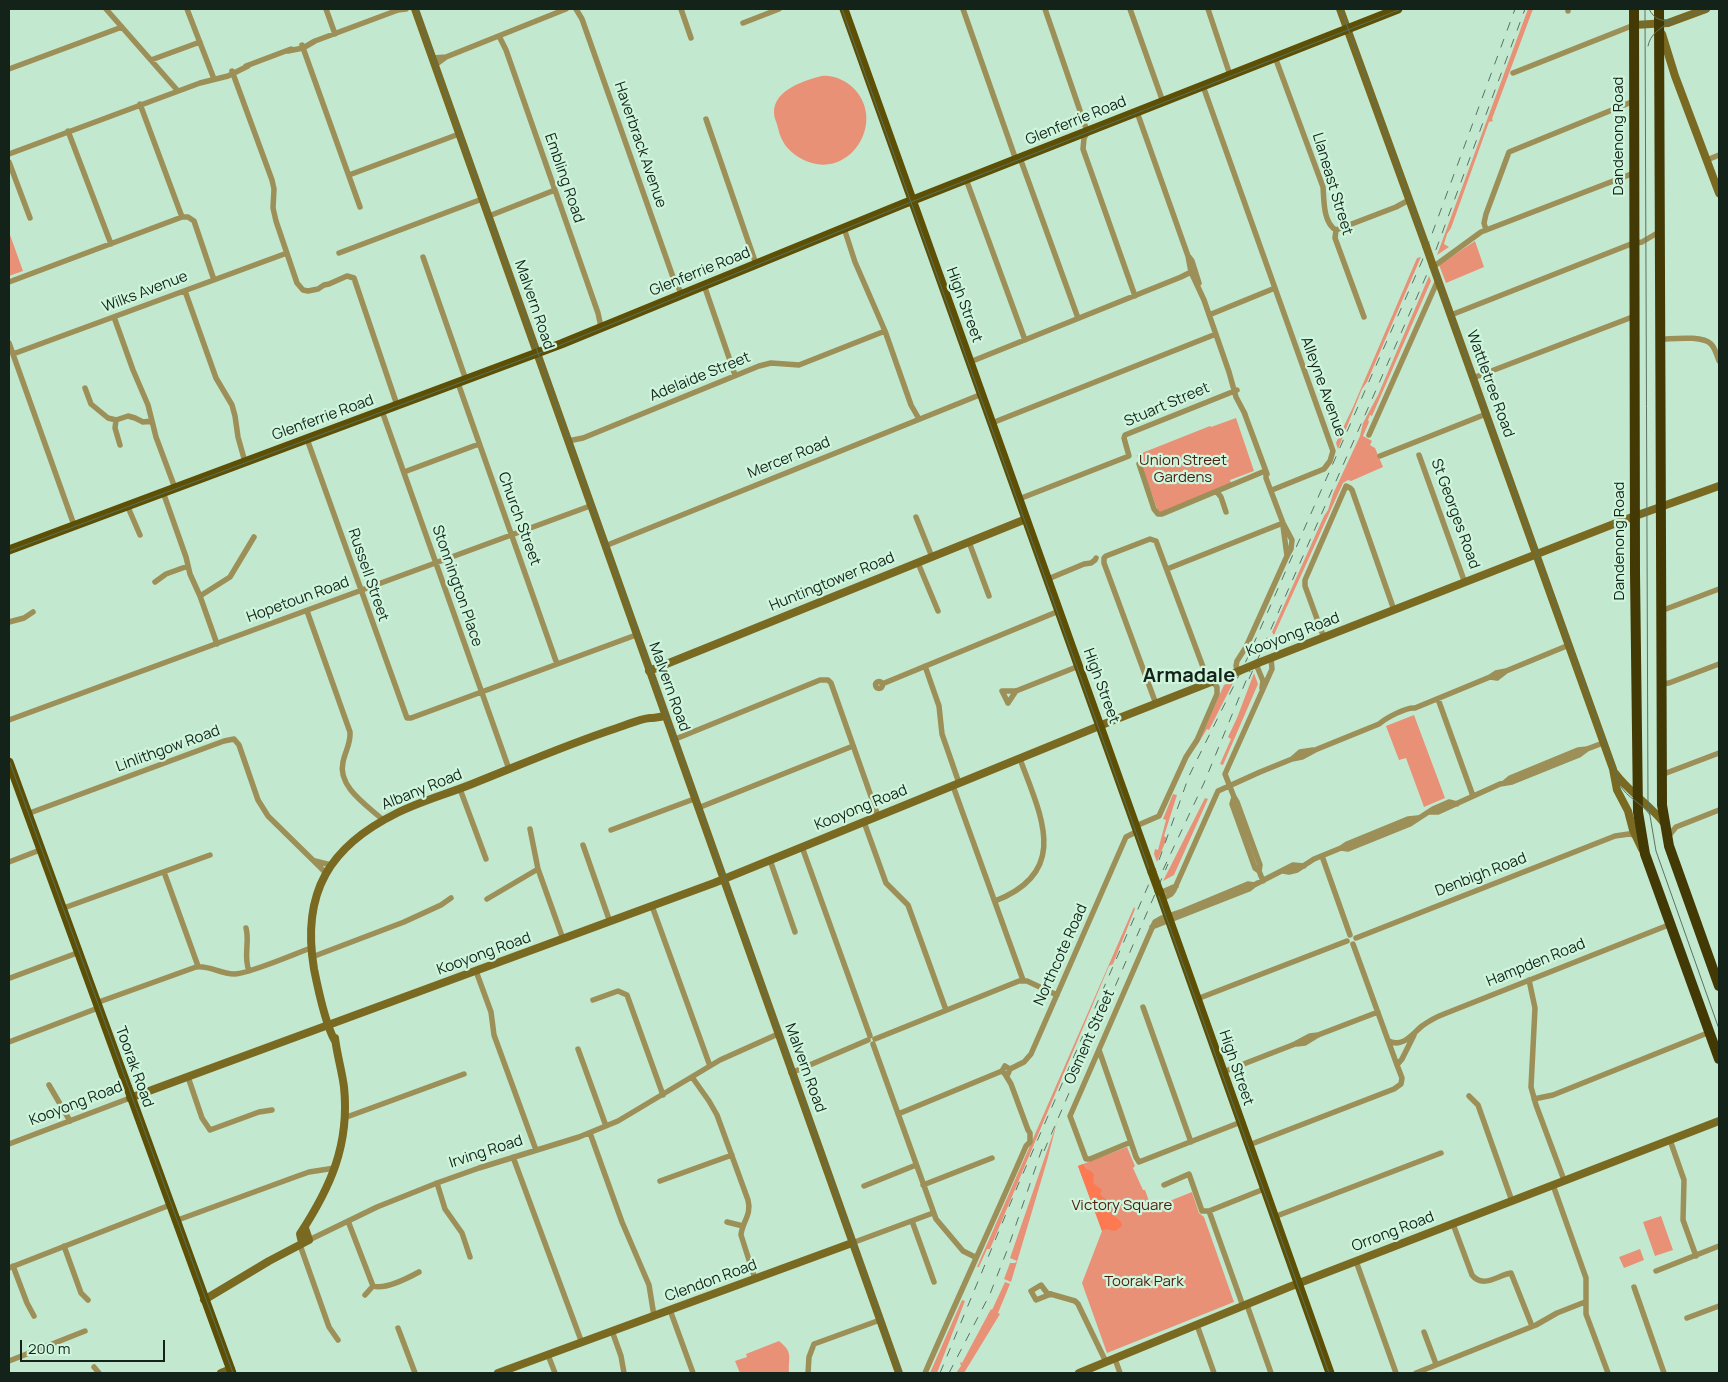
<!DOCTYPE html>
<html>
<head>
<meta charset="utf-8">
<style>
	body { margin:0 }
	#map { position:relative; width:1728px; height:1382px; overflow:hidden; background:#c2e9d0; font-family:Manrope,sans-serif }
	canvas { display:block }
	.frame { position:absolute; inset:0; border:10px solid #14231a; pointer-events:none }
	.scale { position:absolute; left:20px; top:1340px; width:145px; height:22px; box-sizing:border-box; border:2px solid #14231a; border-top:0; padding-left:6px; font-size:15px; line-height:18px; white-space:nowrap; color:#14231a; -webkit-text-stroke:4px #cff6dd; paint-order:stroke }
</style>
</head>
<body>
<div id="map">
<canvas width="1728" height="1382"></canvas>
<div class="frame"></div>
<div class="scale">200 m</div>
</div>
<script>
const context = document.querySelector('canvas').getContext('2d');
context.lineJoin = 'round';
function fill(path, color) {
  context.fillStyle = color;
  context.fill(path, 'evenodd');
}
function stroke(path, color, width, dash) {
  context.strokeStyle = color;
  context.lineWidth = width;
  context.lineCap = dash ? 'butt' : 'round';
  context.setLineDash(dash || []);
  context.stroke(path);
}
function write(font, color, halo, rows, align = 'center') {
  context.font = font + ' Manrope,sans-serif';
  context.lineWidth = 4.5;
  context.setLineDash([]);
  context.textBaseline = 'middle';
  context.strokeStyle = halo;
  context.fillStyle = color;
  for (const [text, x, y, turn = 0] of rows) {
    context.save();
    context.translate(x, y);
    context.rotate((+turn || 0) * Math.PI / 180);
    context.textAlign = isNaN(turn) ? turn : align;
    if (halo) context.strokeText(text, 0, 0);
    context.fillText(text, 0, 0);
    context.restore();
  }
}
const green = new Path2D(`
	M1528,9H1533L1492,119L1493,121L1489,122L1451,228L1447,234L1444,244L1449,247L1437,255Z
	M822,76C832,75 842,79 850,85C891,119 848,186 800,158C788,151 781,142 778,128C777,123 774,118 774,113C773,90 805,80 822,76Z
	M9,232L23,271L9,276Z
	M1475,241L1484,267L1446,283L1439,265Z
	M1421,257L1367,382L1362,389L1338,449L1336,443L1353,407L1417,258Z
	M1429,276L1431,281L1372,416L1370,415L1368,420L1369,422L1363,436L1372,441L1370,445L1375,448L1383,467L1351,481L1348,480L1343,483L1274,635L1272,632L1324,516L1328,510L1333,494L1360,436L1363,423L1378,395Z
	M1236,418L1254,471L1230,480L1231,483L1163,512L1158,511L1137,455L1210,426L1211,427Z
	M1254,673L1258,684L1223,765L1220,764L1231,739L1228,737L1237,718Z
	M1234,681L1209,730L1207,729L1196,747L1224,685Z
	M1414,715L1445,798L1424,807L1406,758L1399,760L1386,726Z
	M1173,794L1177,795L1164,836L1167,838L1157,862L1154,854L1155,849L1158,850L1166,820L1163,819Z
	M1205,798L1208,799L1174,875L1163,881Z
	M1134,907L1135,909L1113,964L1109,966L990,1249H987L979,1267H977Z
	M1057,1122L1047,1161L1011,1282L1004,1279L1010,1263H1015L1017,1261L1010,1258Z
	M1127,1147L1135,1166L1133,1168L1143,1190H1145L1153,1212L1168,1206L1167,1202L1192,1192L1199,1213L1204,1217L1234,1302L1107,1353L1082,1283L1102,1231L1078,1166Z
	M1661,1216L1673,1250L1655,1256L1643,1222Z
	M1640,1249L1644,1260L1624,1268L1619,1257Z
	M1005,1282L1010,1284L998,1313L1000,1314L964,1373H956L961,1366L960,1362L962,1363L991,1309L992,1310Z
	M962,1300L965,1301L937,1373H930Z
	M779,1341C794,1353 788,1357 789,1373H740L735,1361L747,1357L746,1354Z`);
const forest = new Path2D(`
	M1083,1164L1086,1169L1091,1171L1094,1175L1093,1183L1102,1190L1100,1194L1107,1201L1109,1211L1121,1222L1122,1226L1115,1231L1106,1229L1102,1231L1078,1166Z`);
const street = new Path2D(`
	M106,9L178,91
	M187,9L214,79
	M326,9L335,34
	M576,9L582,19L674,280L682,294
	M681,9L691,38
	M963,9L1016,160
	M1045,9L1087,131
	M1130,9L1163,102
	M1208,9L1230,75
	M1568,9V11
	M743,23L779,9
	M499,36L506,50L598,313L601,327
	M302,45L360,207
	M288,51L303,48L315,41L398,10L406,9
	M1275,57L1323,187C1324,199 1323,223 1336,230
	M433,58L446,57
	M151,60L200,42
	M435,65L446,57L566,9
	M246,66L291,49
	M9,69L122,27
	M232,71L272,180L274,189L273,208L276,221L297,283L303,290L308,291L318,289L324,285L329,284L347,276L354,278L397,405
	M1513,73L1634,25
	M1203,86L1333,451L1330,461L1324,469L1272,490
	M140,104L182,217H188L194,221L214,280
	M1137,112L1188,256L1191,272L1204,300L1229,372L1236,397L1245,414
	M706,119L756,264
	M68,131L111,244
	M1087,133L1084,138L1083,149L1135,296
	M9,154L200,83L228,76L248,66
	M1020,158L1078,318
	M1707,160L1719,155
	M9,162L30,218
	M349,175L459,134
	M966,179L1025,340
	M489,216L555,190
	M844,228L855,262L885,331L911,405L919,419
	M1336,230L1335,238L1364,317
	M1336,230L1396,207L1409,200
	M1486,230L1484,223L1486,214L1509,152L1634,101
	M339,253L482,199
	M423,257L466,380
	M1189,257L1192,261L1199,283
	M1433,267L1481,232L1634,173
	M9,282L182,217
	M704,285L735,375
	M185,291L216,378L232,405L235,416L238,437L245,462
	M1209,315L1275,288
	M1451,315L1631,244L1642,242L1659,232
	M114,317L133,370L148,405L156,437L175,488
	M1660,339C1672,339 1702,335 1711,344C1715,348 1717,355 1719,361
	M9,343L74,525
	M13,354L287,253
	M970,362L1181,277L1195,270
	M1473,378L1635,316
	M458,383L557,664
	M85,388L91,404L108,418L116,420L128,416L135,418L143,422L152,421
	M382,411L509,769
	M1244,412L1267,474
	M116,420L115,428L120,445
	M992,423L1216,334
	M1369,435L1438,280
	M307,439L407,718H411L636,635
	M568,441L583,438L759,366L771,363L799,365L885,331
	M1419,455L1465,583
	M1380,456L1486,414
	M1139,464L1154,509L1158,514H1162L1265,471
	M404,472L479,444
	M163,492L186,557L190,574L200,596L217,644
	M1217,492L1221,497L1226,512
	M1019,499L1129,456L1124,438L1125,435L1237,390
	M127,505L140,535
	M916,517L932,557
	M1283,526L1287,556
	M969,542L989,596
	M605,546L982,394
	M918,563L938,611
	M1167,569L1283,523
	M1048,579L1084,564L1091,563L1095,560L1096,558
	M155,582L166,574L188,566
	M200,596L230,577L254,537
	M1660,609H1666L1719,589
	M307,611L350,732C351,743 345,752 343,762C337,787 368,806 383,820
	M9,622L24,618L33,612
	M1324,638L1305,586V580L1346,486L1350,488L1352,490L1394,610
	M1256,664L1263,681L1262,688
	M925,666L939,706L942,734L959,783
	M1238,671L1236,666L1237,661L1246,647L1287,556L1291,549L1292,540L1283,523L1266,478V474
	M1490,677L1497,678L1506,671
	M875.5 685a3.5 3.5 0 1 1 7 0a3.5 3.5 0 1 1-7 0Z
	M882,684L1059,611
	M1661,684L1669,683L1719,664
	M1438,699L1473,796
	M1008,703L1002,691H1016L1079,666
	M1008,703L1016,691
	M1156,704L1104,563V558L1106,556L1150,539L1156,541L1209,683
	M9,720L590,506
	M673,740L820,680H828L831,683L878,816
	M1292,759L1300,752L1313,750
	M1661,775L1719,753
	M1504,783L1510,778L1578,750L1587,749L1603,743
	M953,786L1023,980
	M460,789L486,859
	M1234,797L1232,804L1255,868L1259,871
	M698,808L853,746
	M1429,812H1438L1500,784L1512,782L1579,755L1587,749
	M27,814L224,741L234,739L239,745L258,800L268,816L326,873
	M864,822L886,883L908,905L946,1010
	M1136,826L1159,816L1186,757L1197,740L1217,694V687L1212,681
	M530,829L538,869L563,939
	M611,830L694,799
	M1667,838L1676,827L1719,810
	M583,845L610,922
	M802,847L870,1036
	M1341,848L1348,849L1410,824L1433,809L1449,802L1457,804
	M1322,856L1350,935
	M770,860L795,932
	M315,861L331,865
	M9,862L40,850
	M1283,871L1289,872L1297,870L1314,859L1341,848L1347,844L1408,819L1418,818
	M164,872L198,966
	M1263,881L1259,871L1260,865L1237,802L1234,797L1225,774L1272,669L1271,658
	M1160,893L1176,886
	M487,899L538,869
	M1162,899L1171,894L1174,890L1218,791L1260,772L1292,759L1302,757L1315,750L1379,724C1386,718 1406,707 1415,708L1490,677L1496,673L1506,671L1569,645
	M995,901C1071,872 1041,816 1020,759
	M652,906L710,1066
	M61,909L210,855
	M1152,927L1249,889L1254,885L1293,865L1304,866
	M246,928C250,942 243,956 249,971
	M1356,938L1615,836L1629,834L1635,835
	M312,957L404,922L441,905L451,898
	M476,971L491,1012L494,1035L536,1150
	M10,978L77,953
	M1529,980L1535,1008L1531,1087L1536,1105L1564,1180
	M1197,999L1347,941
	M593,1000L618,991L627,995L663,1095
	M96,1003L196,967C209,965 220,974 234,974C249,974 294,954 311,948
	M1143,1007L1191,1142
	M875,1039L1019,981H1027L1057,995
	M1389,1041C1403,1048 1412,1034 1422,1026C1429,1021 1436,1017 1444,1014L1671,924
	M9,1042L98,1008
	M873,1044L936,1219L963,1251L975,1257
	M1297,1044L1305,1043L1318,1035L1378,1012
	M578,1049L606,1126
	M1099,1050L1136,1157L1139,1162L1241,1122
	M1397,1065L1402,1059L1414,1035
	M1010,1069L1024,1062L1031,1054L1126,837L1138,831
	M1223,1072L1295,1044L1310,1036L1318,1035
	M791,1073L868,1040
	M188,1077L202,1118L210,1130L259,1112L272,1110
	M692,1077L709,1101L717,1115L748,1200C752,1215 742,1222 741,1235L755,1279
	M49,1085L70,1121
	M1469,1096L1478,1105L1512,1201
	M1534,1099L1553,1095L1710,1032
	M898,1114L1002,1071L1005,1066L1010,1069L1008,1074H1005L1002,1071
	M344,1118L464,1074
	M590,1133L622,1222L649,1285L654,1316
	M1670,1140L1684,1180L1683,1220L1696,1256
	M1131,1142L1090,1159H1086L1070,1116L1152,928L1155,922L1162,918L1183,911L1248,884L1254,885
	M9,1144L130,1098
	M1249,1145L1394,1089L1401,1084L1402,1078L1397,1065L1353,944
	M513,1157L582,1343
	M660,1181L732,1155
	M437,1183L445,1209L462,1233L470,1257
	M923,1185L992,1158
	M1164,1185L1189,1174L1202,1211H1209
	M1553,1185L1586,1278V1314L1608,1373
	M864,1186L916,1165
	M1209,1211L1243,1306
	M1209,1211L1264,1189
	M1274,1217L1441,1153
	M175,1221L295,1177L309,1172L335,1168
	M348,1221L373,1286L365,1295
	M912,1221L934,1282
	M727,1222L743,1226
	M1453,1224L1472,1275C1483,1289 1498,1275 1511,1273L1532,1326
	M309,1240L377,1207L437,1183L479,1168L579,1137L618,1121L720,1060L778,1034
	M852,1243L933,1213
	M300,1245L329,1327L338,1340
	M64,1246L81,1293L88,1300
	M1356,1261L1396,1373
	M13,1266L27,1303L34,1316
	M9,1268L170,1205
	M1656,1271L1719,1246
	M373,1286C385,1290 408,1278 419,1272
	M1634,1287L1664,1373
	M1051,1294L1036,1300L1031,1291L1041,1285L1047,1293L1075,1301L1078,1304L1106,1362
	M1247,1305L1271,1373
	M670,1310L693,1373
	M1687,1318L1719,1306
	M1197,1325L1214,1373
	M398,1328L415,1373
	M612,1331L621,1356L624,1373
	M1424,1332L1436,1364
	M548,1355L555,1373
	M1115,1359L1120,1373
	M9,1361L85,1331
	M94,1367L99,1373
	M808,1373L809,1357L814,1344L880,1320
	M925,1373C958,1297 993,1222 1026,1146L1030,1142V1133L1028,1130L1011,1084L1005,1074
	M1416,1373L1536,1325L1557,1313L1585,1302`);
const secondary = new Path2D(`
	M415,9L899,1373
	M1340,9L1426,246
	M1634,25L1668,23L1706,9
	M1662,34L1675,76L1719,193
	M1433,266L1613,769L1617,790L1628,811L1633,830L1642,849
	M1258,663L1624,520L1719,486
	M649,671L1026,519
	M1615,773C1629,792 1649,804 1664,823
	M335,1041C325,1024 318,989 314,969C301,892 330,846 397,813C421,801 447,794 472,784C520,765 568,744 617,728C627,725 639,719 650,718C655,718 659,717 665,716
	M130,1098L714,883L1109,722L1239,671
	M302,1243L300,1234C330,1188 350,1145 344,1087C342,1071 337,1055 335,1038
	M204,1300L269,1261L309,1240L305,1228
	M221,1373L231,1369
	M498,1373L852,1243
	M1079,1373L1289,1287L1719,1121`);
const primary = new Path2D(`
	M844,9L1152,872
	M9,550L561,344L903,204L1398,9
	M9,762L232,1373
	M1159,891L1330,1373`);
const highway = new Path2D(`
	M1634,9L1635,573L1638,812L1645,854L1719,1059
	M1659,9L1662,805L1669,846L1719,986`);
const tram = new Path2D(`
	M416,9L900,1373
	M842,9L1329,1373
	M1341,9L1620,785C1627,798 1642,803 1650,815
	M1645,9L1648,804L1656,851L1719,1029
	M1649,9C1654,19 1661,22 1672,20
	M1648,46C1652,23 1689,16 1709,9
	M9,551L553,348L906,204L1401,9
	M9,760L233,1373`);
const rail = new Path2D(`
	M1249,679L1427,274L1525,9
	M1163,870L1204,783L1250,671
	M1044,1151L1168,864
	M940,1373L1018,1185L1158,863L1189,776L1247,659L1422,261L1515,9
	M949,1373L990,1294L1008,1248L1044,1143`);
const secondaryBridge = new Path2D(`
	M1426,246L1433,266
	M1239,671L1258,663`);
const primaryBridge = new Path2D(`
	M1152,872L1159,891`);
const streetNames = [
	["Glenferrie Road",1076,121,-22],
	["Dandenong Road",1619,136,-90],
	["Haverbrack Avenue",640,145,71],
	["Embling Road",564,178,71],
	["Llaneast Street",1332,184,73],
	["Glenferrie Road",700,272,-22],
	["Wilks Avenue",145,292,-21],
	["Malvern Road",534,305,71],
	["High Street",964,305,70],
	["Adelaide Street",700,377,-22],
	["Wattletree Road",1490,384,70],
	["Alleyne Avenue",1323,387,70],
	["Stuart Street",1167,405,-23],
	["Glenferrie Road",323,418,-20],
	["Mercer Road",789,458,-22],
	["St Georges Road",1455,514,70],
	["Church Street",519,519,70],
	["Dandenong Road",1620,541,-90],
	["Russell Street",368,575,71],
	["Huntingtower Road",832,582,-22],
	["Stonnington Place",457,586,71],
	["Hopetoun Road",298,600,-20],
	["Kooyong Road",1293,635,-21],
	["High Street",1101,686,70],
	["Malvern Road",669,687,70],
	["Linlithgow Road",168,749,-20],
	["Albany Road",422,790,-22],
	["Kooyong Road",861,808,-22],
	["Denbigh Road",1481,875,-21],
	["Kooyong Road",484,954,-20],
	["Northcote Road",1061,955,-66],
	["Hampden Road",1536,963,-22],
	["Osment Street",1090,1037,-66],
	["Toorak Road",134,1067,70],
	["Malvern Road",805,1068,70],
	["High Street",1236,1068,71],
	["Kooyong Road",76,1104,-21],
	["Irving Road",486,1152,-18],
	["Orrong Road",1393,1232,-21],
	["Clendon Road",711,1281,-20]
];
const parkNames = [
	["Union Street",1183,461],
	["Gardens",1183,478],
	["Victory Square",1122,1206],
	["Toorak Park",1144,1282]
];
const districtNames = [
	["Armadale",1189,676]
];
fill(green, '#e89177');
fill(forest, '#fc7952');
stroke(street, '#9c9058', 5.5);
stroke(secondary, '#796921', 8);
stroke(primary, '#5d4f04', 9);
stroke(highway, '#433905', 10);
stroke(tram, '#597262', 1);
stroke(rail, '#597262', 1, [9, 9]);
stroke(secondaryBridge, '#796921', 8);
stroke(primaryBridge, '#5d4f04', 9);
write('15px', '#14231a', '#cff6dd', streetNames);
write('15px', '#4e1c0d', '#cff6dd', parkNames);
write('bold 20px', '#14231a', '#cff6dd', districtNames);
</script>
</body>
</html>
